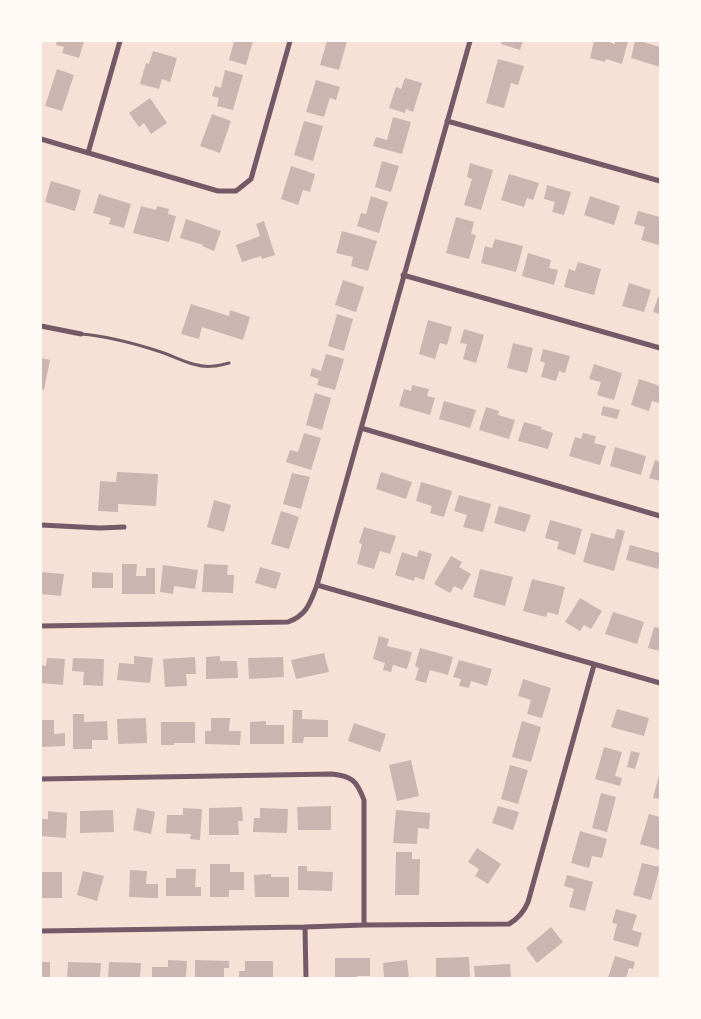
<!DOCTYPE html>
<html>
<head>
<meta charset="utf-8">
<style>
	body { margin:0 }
	#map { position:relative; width:701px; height:1019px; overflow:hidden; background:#f7e1d7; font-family:"Roboto Condensed",sans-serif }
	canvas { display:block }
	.frame { position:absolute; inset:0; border:42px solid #fffaf5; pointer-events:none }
</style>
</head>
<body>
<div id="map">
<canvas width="701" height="1019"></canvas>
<div class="frame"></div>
</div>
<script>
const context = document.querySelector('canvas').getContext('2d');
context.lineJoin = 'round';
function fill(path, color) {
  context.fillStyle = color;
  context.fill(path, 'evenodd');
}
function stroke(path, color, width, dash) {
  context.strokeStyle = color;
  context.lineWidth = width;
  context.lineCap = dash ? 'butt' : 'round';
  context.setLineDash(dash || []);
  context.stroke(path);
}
const building = new Path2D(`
	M57,41H84L79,58L62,53L64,47L56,45Z
	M234,41H253L246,65L229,60Z
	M327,41H347L339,70L320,65Z
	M502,41H523L520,50L501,44Z
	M594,41H606L615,44V41H628L622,64L606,59L605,62L590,58Z
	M635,41H640L660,47V67L631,58Z
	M153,51L177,58L170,82L162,79L159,89L140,84L146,63L149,64Z
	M498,59L524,66L518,85L511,83L504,108L486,103Z
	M57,69L74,75L62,111L45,106Z
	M225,70L243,75L233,110L217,106L219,98L212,96L215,86L221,88Z
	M405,78L422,83L413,112L406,109L405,113L389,108L396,87L401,89Z
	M316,80L340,87L336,100L330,98L324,117L306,112Z
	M150,98L167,123L151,134L144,123L139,127L129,113Z
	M212,114L231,121L220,153L200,146Z
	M393,117L411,122L402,154L373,146L376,137L387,140Z
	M304,121L323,126L313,161L294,155Z
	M382,161L399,166L391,192L375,187Z
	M470,163L493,170L481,210L464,205L472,179L467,177Z
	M291,166L315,174L310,192L303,190L298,205L281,199Z
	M509,174L539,183L533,200L527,198L524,207L501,200Z
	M51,181L81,190L75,211L45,202Z
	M547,185L571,192L564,215L552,212L555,202L544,199Z
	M99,194L131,204L124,228L109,224L111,218L93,213Z
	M371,196L388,202L379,233L357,226L361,213L366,214Z
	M590,196L620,206L614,225L584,215Z
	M141,206L156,210L157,206L169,209L168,214L176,216L169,242L133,233Z
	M638,211L660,217L659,245L641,240L645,227L634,224Z
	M456,217L474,222L471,234L476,235L469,259L446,253Z
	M186,219L221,231L214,251L202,246L203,245L180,238Z
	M264,221L275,255L262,259L261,256L242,262L236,245L260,236L256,224Z
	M342,231L377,241L368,271L351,266L353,257L336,253Z
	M495,239L523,246L516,272L481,263L485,246L492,248Z
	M528,253L551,260L549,268L558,270L554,285L522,276Z
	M578,262L601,269L594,295L564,287L569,269L575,271Z
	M343,280L364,287L356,312L335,305Z
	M629,283L651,290L644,312L622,306Z
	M658,297H660V314L653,312Z
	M191,304L229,316L230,310L250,317L243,340L202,327L199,339L181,334Z
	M337,314L353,319L344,351L328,346Z
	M428,320L452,327L447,345L440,343L435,359L419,354Z
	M464,329L484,335L476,363L463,359L467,344L460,343Z
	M513,343L533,348L527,373L507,368Z
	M543,349L570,356L565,373L559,371L556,381L541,377L545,363L540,361Z
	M326,354L344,359L335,390L317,385L319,379L310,376L312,368L321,371Z
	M41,358L50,360L44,390L41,389Z
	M594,364L622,373L614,400L597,395L601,382L589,379Z
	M639,379L660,386L659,403L652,401L649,411L631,405Z
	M412,385L429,389L427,396L435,398L430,415L399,406L404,389L411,391Z
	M315,393L331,398L322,430L306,425Z
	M444,401L476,410L470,428L439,419Z
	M603,406L620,410L617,419L601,415Z
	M486,407L499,411L498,415L515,420L509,439L479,430Z
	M524,422L542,427L541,429L553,433L548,449L518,441Z
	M304,433L321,438L311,470L286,462L290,450L298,452Z
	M583,433L596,436L594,443L606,446L600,465L569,456L575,437L581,439Z
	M615,447L646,456L641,475L610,466Z
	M655,460L660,462V481L649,478Z
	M117,472L158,474L156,506L118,504V512L98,511L100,481L116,482Z
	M381,472L412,482L406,499L376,489Z
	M292,473L310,477L301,509L283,504Z
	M421,482L452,491L444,517L430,513L432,506L416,501Z
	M459,495L491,504L483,532L463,527L467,515L454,511Z
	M214,500L231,505L224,532L207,527Z
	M499,506L531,515L525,532L494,523Z
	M281,511L299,517L289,549L271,544Z
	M550,520L582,529L575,555L557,549L559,542L545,538Z
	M364,527L396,536L390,554L380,551L374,569L357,564L362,544L359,543Z
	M617,529L625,531L614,571L583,562L591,533L614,539Z
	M630,545L660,553V563L658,569L626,560Z
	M419,550L432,554L424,580L415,577L414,581L395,575L402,552L417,557Z
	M451,556L462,562L459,567L471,574L462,590L454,586L450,593L434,584Z
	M122,564H137L136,576H146V568H155V594H122Z
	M204,564L228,565L227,575H234L233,593L202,592Z
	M163,565L198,570L195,589L174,586L173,594L160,592Z
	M260,567L281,573L276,589L255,583Z
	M480,569L513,577L505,606L473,597Z
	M41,572L64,574L61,596L41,594Z
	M92,572L113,573V588H92Z
	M532,579L565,587L558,615L548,612L546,617L523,611Z
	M580,598L602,611L591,629L584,625L580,631L565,622Z
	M613,612L644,622L637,644L605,634Z
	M654,627L660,628V651L648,648Z
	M379,636L389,639L387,646L412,652L407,669L393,665L391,672L383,670L385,663L373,659Z
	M420,648L453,657L448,675L430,670L426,683L415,680L419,668L415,666Z
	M324,653L329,672L296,679L291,660Z
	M134,656L153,658L150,683L117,680L119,663L134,664Z
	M220,656V661H237L238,678L206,679V657Z
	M195,657L196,674H186L187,686L165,687L163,659Z
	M283,657L284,677L249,679L248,658Z
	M47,658L65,659L63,685L41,683V665L46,666Z
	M73,658L104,659L103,686L83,685L84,672L72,671Z
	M459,660L492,669L487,686L471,681L469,688L459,686L461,679L453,677Z
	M523,679L551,688L542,718L527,714L531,700L518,696Z
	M617,709L649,718L644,736L611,727Z
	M293,710H302V719L328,720V737H304L303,743H292Z
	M73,714H84V722L107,721L108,740H92V749H73Z
	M146,718L147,743L118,744L117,719Z
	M211,718H230L229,731H241L240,745L205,744V731H211Z
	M41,720H54V734L65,733V746L41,747Z
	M266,721V725H284V744H250V722Z
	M522,721L541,727L531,762L512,757Z
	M161,722H195V743H174V745H161Z
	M354,723L386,734L380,752L348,741Z
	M604,747L622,752L615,776L622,778L620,786L595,779Z
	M631,751L640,753L635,769L627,767Z
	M411,760L419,796L397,801L389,765Z
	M510,765L528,770L518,804L501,799Z
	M659,775H660V799L653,798Z
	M601,793L616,797L607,832L592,828Z
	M331,806V830H298L297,807Z
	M498,806L519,812L513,830L492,823Z
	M242,807L243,821H238L239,835H209V808Z
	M137,808L155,812L151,834L133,830Z
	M183,808L202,809L200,840L190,839L191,834L166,833L167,815H183Z
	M260,808L288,809L287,833L253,832L254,818H260Z
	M113,810L114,832L80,833V811Z
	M396,810L430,813L429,829L418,828L417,844L393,843Z
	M48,811L67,813L66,838L41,836V819H48Z
	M649,814L660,817L659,839L660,840V850L640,844Z
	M580,831L607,839L602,858L592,856L589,868L571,863Z
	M477,848L501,864L488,884L475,876L479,869L468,862Z
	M396,852H412V859H420L419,895H395Z
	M642,863L660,867L651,900L633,895Z
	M210,864H230V872H244V890H229V897H210Z
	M298,866H307V871L333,872L332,891L298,890Z
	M176,869H196L195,887H201V896H166V878H176Z
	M130,870L147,871L146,884H158V898L129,897Z
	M83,871L104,876L97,901L77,895Z
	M41,872H62V898H41Z
	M271,874V877H289V897H255L254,875Z
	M567,875L593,882L585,911L569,907L574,889L564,886Z
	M616,909L637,915L632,930L642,933L638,947L613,940L617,924L612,923Z
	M551,927L563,942L537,963L526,948Z
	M615,956L635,962L633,969L629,968L626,978H608Z
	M469,957L470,978H436V958Z
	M335,958H370V976H357V978H335Z
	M168,960L187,961L186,978H152V967H168Z
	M195,960L229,961V968H224V978H195Z
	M407,960L409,978H384L383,963Z
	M245,961H273V978H239V971H245Z
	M41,962H50V978H41Z
	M68,962L101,963L100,978H67Z
	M109,962L141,963L140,978H108Z
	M510,964L511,978H475L474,966Z`);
const service = new Path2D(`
	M81,334C107,336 133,343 158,351C175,356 195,369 214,366C219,366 224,364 229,363`);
const minor = new Path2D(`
	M447,121L660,181
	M41,139L218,191H236L251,179L290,41
	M88,153L120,41
	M403,275L660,348
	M41,326L81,334
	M361,428L660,516
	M41,525L100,528L124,527
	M317,585L660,683
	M41,626L288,622C307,615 310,603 317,585L470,41
	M41,779L332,774C352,776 357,781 364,800V925
	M305,927L306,978
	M41,931L305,927L364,925L509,924C519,918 524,912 528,902L594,665`);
fill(building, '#ccb4b1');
stroke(service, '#755966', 3);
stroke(minor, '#755966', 5);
</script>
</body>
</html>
